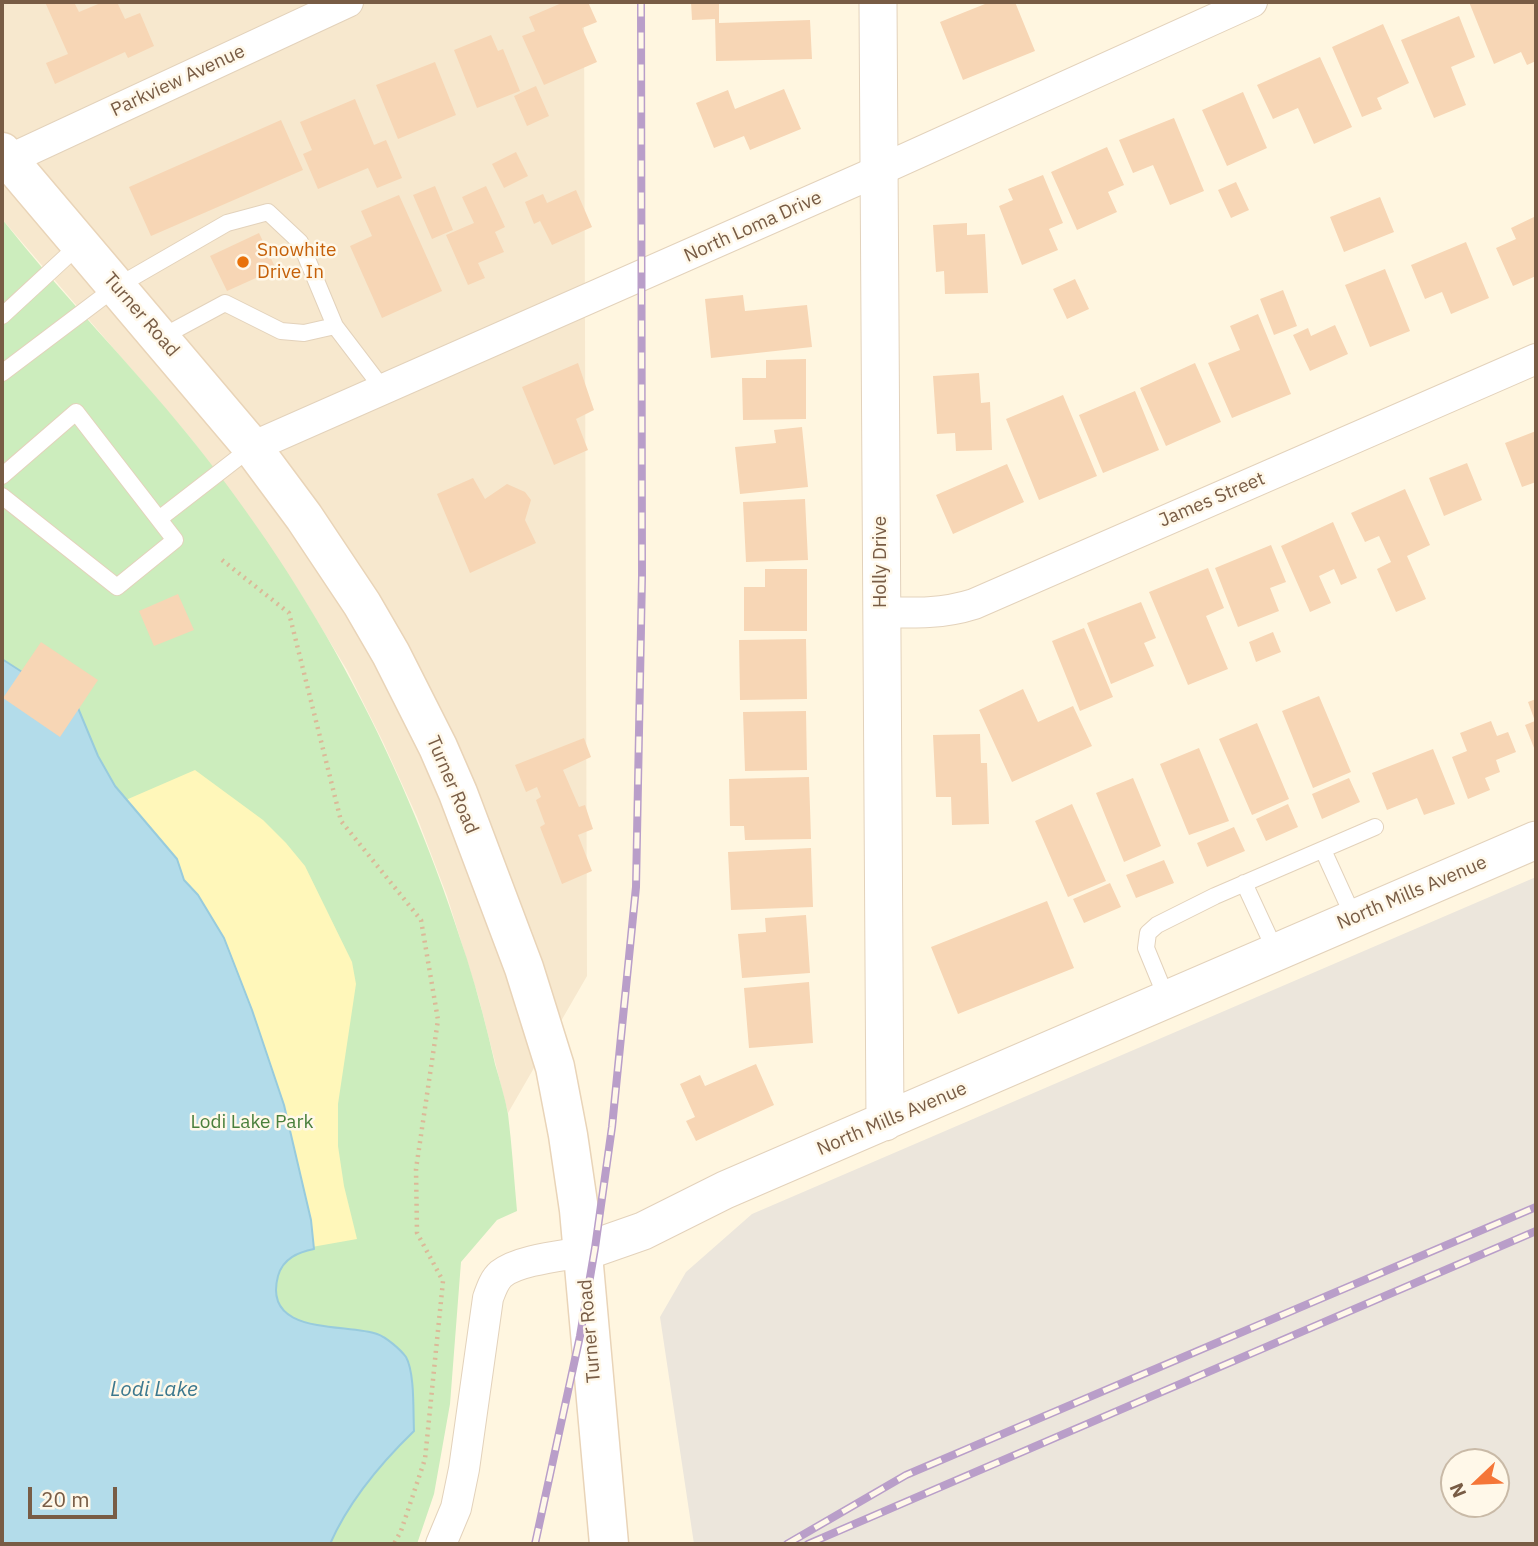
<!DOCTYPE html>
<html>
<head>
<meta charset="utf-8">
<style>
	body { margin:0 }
	#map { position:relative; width:1538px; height:1546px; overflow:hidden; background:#fff6e0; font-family:"IBM Plex Sans",sans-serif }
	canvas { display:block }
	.frame { position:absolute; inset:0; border:4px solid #785c45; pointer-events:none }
	.north { position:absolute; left:1440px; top:1448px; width:70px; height:70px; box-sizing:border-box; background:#fff8e9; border:2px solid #c9baa7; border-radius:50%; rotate:247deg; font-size:19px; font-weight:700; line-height:28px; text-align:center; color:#785c45 }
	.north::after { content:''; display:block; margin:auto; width:24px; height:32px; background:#f57638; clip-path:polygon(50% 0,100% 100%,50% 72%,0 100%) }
	.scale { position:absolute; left:28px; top:1487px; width:89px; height:32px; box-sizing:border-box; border:4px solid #785c45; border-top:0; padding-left:9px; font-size:21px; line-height:24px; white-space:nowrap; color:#785c45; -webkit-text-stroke:5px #fff8e9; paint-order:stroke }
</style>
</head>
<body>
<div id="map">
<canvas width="1538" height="1546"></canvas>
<div class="frame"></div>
<div class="north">N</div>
<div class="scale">20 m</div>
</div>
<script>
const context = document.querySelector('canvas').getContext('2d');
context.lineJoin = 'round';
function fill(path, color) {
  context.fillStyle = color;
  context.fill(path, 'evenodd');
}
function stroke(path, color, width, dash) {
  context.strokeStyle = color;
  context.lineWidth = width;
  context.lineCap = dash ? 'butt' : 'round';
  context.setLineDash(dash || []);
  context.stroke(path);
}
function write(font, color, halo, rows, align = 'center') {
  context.font = font + ' "IBM Plex Sans",sans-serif';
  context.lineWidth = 5;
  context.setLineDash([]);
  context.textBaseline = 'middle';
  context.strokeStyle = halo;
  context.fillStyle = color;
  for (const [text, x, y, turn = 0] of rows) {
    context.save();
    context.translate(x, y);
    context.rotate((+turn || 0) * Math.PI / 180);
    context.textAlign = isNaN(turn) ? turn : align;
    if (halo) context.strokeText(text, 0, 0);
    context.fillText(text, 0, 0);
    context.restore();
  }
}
const residential = new Path2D(`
	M2,2H584L587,976L508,1113L479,999L447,896L417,817L383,742L347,670L302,596L248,515L189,436L2,219Z`);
const industrial = new Path2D(`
	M1536,877V1544H694L660,1317L686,1272L752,1214ZM1454,1462H1496V1504H1454Z`);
const green = new Path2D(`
	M2,219C61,294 129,362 189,436C317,595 406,765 467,959C478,994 487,1029 495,1064C500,1081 505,1098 508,1114C512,1146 514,1179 517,1211L497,1220L461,1262L450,1404L434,1494L417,1544H2Z`);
const sand = new Path2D(`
	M195,770L263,820L286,843L305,866L352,962L356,984L338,1104V1146L344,1186L357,1239L295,1250L105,809Z`);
const water = new Path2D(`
	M2,659L78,708L98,756L115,786L177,859L184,880L198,895L224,938L252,1010L284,1105L311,1220L314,1249C299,1252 283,1258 278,1276C262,1336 345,1323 377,1334C386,1337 400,1349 406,1357C415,1373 413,1413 414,1431C381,1463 348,1503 330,1544H2Z`);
const building = new Path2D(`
	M45,2H74L79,12L103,2H117L125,19L140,13L154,46L128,58L125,52L55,84L46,63L68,54Z
	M564,2H588L597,22L582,28L597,62L544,85L522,36L535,31L529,17Z
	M691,2H719V23L810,20L812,59L716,61L715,19L692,20Z
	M990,2H1015L1035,51L963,80L940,22Z
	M1469,2H1536V61L1527,65L1521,52L1494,64Z
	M1459,16L1475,57L1451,67L1466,105L1434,118L1401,40Z
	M1383,24L1409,83L1377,98L1382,109L1362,117L1332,47Z
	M491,35L498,51L503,49L520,91L477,108L454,50Z
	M1320,57L1352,127L1314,144L1298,108L1273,119L1257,85Z
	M435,62L456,115L398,139L376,85Z
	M536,86L549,116L527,126L514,96Z
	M784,89L801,129L750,150L744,136L714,148L696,103L728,90L735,109Z
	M1243,92L1267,148L1227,166L1202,110Z
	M355,99L374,145L386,140L402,178L377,188L368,168L318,189L303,154L312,150L300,122Z
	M1174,118L1204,191L1170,205L1153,165L1133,173L1119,140Z
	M281,120L303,170L151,236L129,187Z
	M1107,147L1124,185L1108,192L1117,212L1077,230L1051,172Z
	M516,152L528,176L504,188L492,164Z
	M1043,175L1063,223L1049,229L1058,250L1022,265L999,206L1013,200L1008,189Z
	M1236,182L1249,210L1231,218L1218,190Z
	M435,186L453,230L432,239L413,195Z
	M486,186L505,227L495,232L504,252L478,263L485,278L468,285L446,235L474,223L462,197Z
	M576,190L592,227L552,245L540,221L534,224L525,202L543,194L547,203Z
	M399,195L442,291L382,318L350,246L372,236L361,211Z
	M1380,197L1394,232L1344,252L1330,217Z
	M1536,216V276L1513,286L1496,248L1516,239L1511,228Z
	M967,223V235L985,234L988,293L945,294L944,271L936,272L933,225Z
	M259,233L276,269L227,291L210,256Z
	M1466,242L1489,298L1451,314L1442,292L1425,299L1411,265Z
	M1385,269L1410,331L1370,347L1345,285Z
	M1075,279L1089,309L1067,319L1053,289Z
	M1283,290L1297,326L1274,335L1260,299Z
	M743,295L745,311L807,305L812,347L711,358L705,299Z
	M1258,314L1291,394L1232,418L1208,363L1240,350L1230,326Z
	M1335,325L1348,354L1310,371L1293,335L1308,328L1311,336Z
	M806,359V419L743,420L742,378H766V360Z
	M578,363L594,410L576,419L588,450L554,465L522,387Z
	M1195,363L1221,422L1166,446L1140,388Z
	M979,373L981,403L990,402L992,450L956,451L955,433L937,434L933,376Z
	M1135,391L1159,450L1103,473L1079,415Z
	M1063,395L1097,476L1039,500L1006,419Z
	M802,427L808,487L740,494L735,447L776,443L774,430Z
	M1536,431V482L1522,487L1505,443Z
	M1467,463L1482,500L1444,516L1429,478Z
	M1007,464L1024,502L953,534L936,495Z
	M473,478L485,499L507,484L525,492L531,500L525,520L536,543L470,573L437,494Z
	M1405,489L1430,545L1407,556L1426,599L1396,612L1377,569L1391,562L1379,536L1365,542L1351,513Z
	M805,499L808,560L746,562L743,502Z
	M1333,522L1357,578L1341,585L1334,569L1319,576L1331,603L1310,612L1281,546Z
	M1271,545L1286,582L1270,588L1279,611L1238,627L1215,568Z
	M1208,568L1224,608L1206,616L1228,669L1188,685L1149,592Z
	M765,569H807V631H744V587H765Z
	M178,594L194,630L154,646L139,611Z
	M1141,602L1156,638L1144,643L1154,666L1111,684L1087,623Z
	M1084,628L1113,697L1080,711L1052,641Z
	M1273,632L1281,652L1256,662L1249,642Z
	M806,639L807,699L740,700L739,640Z
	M41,642L98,680L60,737L3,698Z
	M1023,689L1038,722L1073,706L1092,746L1012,782L979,710Z
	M1319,696L1351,772L1313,788L1282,711Z
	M1536,699V753L1525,725L1535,721L1528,702Z
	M806,711L807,770L745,771L743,712Z
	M1491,721L1497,736L1508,732L1516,752L1496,760L1500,772L1485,778L1490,790L1468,799L1452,757L1467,751L1460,733Z
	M1257,723L1289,799L1252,815L1219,739Z
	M980,734L981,763H987L989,824L952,825L951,797H936L933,735Z
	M584,738L591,757L563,770L579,807L585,805L593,829L578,835L592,871L562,884L540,827L545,824L536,800L541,797L537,787L526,792L515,765Z
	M1199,748L1229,821L1189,835L1160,764Z
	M1433,749L1455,804L1424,815L1417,798L1387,810L1372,773Z
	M809,777L811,839L745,840L744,826H730L729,779Z
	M1133,778L1161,846L1124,862L1096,793Z
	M1349,778L1360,802L1322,819L1312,794Z
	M1072,804L1106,881L1068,897L1035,821Z
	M1288,804L1298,827L1266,841L1256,819Z
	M1234,827L1245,851L1207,867L1197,843Z
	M811,848L813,907L731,910L728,852Z
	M1164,860L1174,883L1136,898L1126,875Z
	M1110,883L1121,907L1084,923L1073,899Z
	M1047,901L1074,968L958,1014L931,947Z
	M806,915L810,973L742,978L738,934L766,932L765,918Z
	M809,982L813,1043L749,1048L744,988Z
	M756,1064L774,1105L696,1141L686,1121L695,1117L680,1084L700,1075L705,1086Z`);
const path = new Path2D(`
	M222,560L289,613L341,821L421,920L438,1020L416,1169L417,1233L443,1281L425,1459L401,1531L394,1544`);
const service = new Path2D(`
	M2,316L80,244
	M160,338L225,303L281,331L304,333L335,326
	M2,373L116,287L227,223L268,212L300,242L335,326L383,389
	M2,476L76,412L175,540L117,587L2,496
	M159,519L252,447
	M1323,850L1354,918
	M1244,883L1276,952
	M1167,999L1146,948L1148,933L1157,925L1215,896L1375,827`);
const minor = new Path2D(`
	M8,160L348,2
	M252,447L878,171L1252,2
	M882,612C914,613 943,614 974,604L1536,359
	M441,1544L456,1508L464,1469L488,1298C491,1290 494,1280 501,1274C518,1260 561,1256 583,1252`);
const tertiary = new Path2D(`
	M878,2L885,1122
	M583,1252L643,1231L725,1190L1536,840`);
const secondary = new Path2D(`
	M2,152L252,447L304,517L362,604L391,654L438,747L458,793L524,968L555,1067L568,1135L579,1210L609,1544`);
const rail = new Path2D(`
	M535,1544L580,1336L595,1248L612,1127L636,887L642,576L641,2
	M787,1544L906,1475L1536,1207
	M808,1544L1536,1231`);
const markers = [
	[243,262,7,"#e8710a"]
];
const streetNames = [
	["Parkview Avenue",178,81,-25],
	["North Loma Drive",753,227,-24],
	["Turner Road",141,315,49],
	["James Street",1212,500,-23],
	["Holly Drive",881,562,-90],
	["Turner Road",452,785,67],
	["North Mills Avenue",1412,893,-23],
	["North Mills Avenue",892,1119,-23],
	["Turner Road",590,1331,-95]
];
const foodNames = [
	["Snowhite",257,251],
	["Drive In",257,273]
];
const parkNames = [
	["Lodi Lake Park",252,1123]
];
const waterNames = [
	["Lodi Lake",154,1390]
];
fill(residential, '#f7e8ce');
fill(industrial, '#ece6dc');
fill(green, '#ccedbd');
fill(sand, '#fff7ba');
fill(water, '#b3dcea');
stroke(water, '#98cbdd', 2);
fill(building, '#f7d6b5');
stroke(service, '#e3d2bb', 18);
stroke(minor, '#e3d2bb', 32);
stroke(tertiary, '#e3d2bb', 39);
stroke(secondary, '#e9d4b8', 41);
stroke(path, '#dbb998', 4.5, [2, 5]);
stroke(service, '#fff', 16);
stroke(minor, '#fff', 30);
stroke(tertiary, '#fff', 37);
stroke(secondary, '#fff', 38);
stroke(rail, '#b99ec9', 8);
stroke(rail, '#fff8e9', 5, [16]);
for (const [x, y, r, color] of markers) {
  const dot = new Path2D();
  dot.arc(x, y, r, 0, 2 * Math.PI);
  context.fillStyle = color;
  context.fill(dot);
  stroke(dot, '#fff8e9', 2.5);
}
write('19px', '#785c45', '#fff8e9', streetNames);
write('19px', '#c56008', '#fff8e9', foodNames, 'left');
write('19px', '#497f3b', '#fff8e9', parkNames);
write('italic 21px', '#3c788e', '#fff8e9', waterNames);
</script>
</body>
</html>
